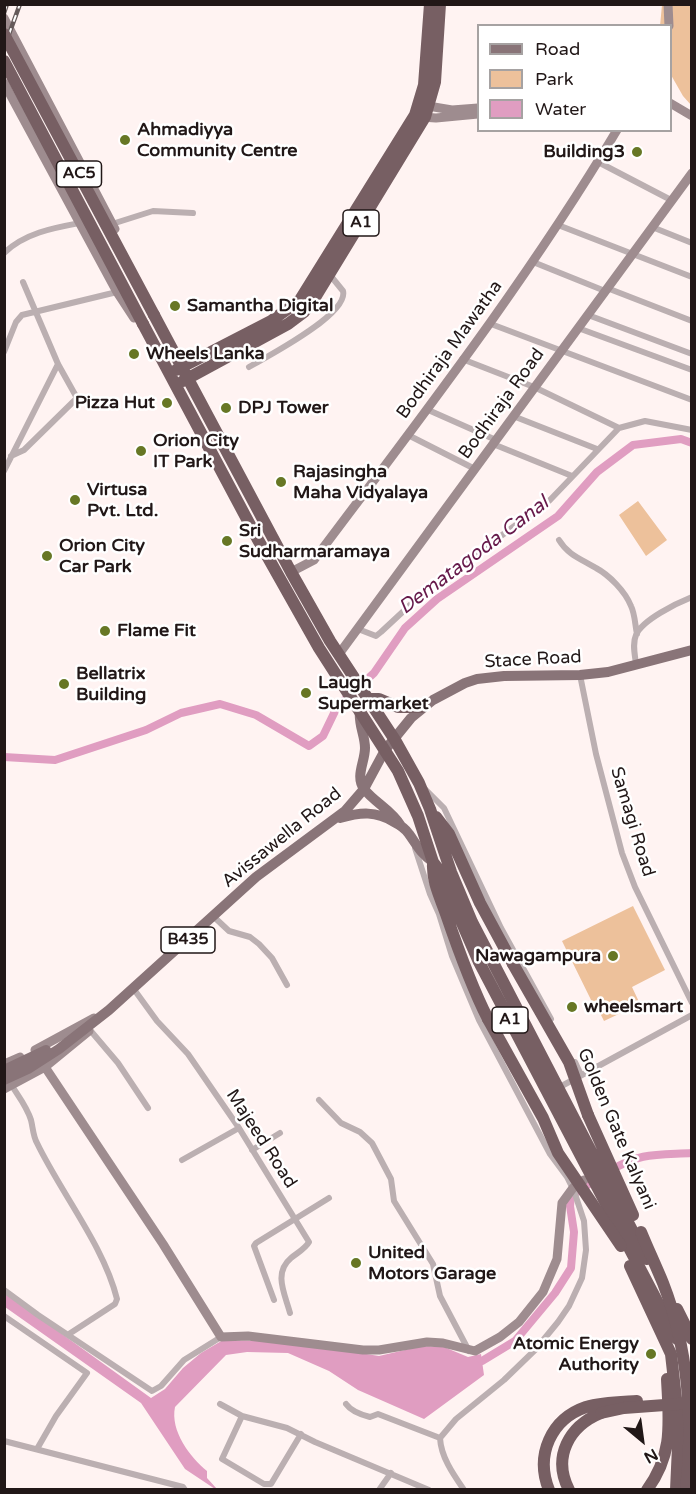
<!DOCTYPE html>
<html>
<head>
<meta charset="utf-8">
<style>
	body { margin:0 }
	#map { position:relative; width:696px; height:1494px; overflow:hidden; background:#fff3f2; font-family:"Varela Round",sans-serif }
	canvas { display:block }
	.frame { position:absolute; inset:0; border:6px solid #211717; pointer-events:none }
	.legend { position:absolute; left:477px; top:24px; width:195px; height:108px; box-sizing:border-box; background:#fff; border:2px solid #a6a2a2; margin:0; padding:8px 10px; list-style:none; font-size:18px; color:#211717 }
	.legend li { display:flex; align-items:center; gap:12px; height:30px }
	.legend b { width:30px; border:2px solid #a6a2a2 }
	.north { position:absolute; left:612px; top:1410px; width:60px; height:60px; -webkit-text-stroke:4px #fff; paint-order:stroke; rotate:151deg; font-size:16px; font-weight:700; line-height:24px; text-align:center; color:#211717 }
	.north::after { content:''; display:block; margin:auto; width:21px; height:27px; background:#211717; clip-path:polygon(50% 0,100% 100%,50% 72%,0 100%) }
</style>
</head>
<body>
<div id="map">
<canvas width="696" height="1494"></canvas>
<div class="frame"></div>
<ul class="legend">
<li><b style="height:8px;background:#897478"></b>Road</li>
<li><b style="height:16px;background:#edc19b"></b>Park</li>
<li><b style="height:16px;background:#e09dc1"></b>Water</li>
</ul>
<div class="north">N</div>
</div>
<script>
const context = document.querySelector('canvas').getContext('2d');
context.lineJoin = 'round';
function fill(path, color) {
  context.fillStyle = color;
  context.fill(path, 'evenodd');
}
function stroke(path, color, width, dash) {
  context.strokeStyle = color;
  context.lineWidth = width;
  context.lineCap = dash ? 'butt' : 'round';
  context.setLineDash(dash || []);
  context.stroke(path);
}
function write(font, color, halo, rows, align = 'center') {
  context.font = font + ' "Varela Round",sans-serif';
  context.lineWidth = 5;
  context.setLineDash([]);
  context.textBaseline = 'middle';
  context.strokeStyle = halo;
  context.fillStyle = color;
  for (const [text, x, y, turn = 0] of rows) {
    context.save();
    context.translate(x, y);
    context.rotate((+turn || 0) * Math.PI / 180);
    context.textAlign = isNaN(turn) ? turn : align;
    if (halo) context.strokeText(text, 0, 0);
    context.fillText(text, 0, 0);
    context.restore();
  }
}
const green = new Path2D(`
	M662,5H691V105L683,96L671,75L670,26H660Z
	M638,501L667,540L646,556L619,515Z
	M633,906L665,970L632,987L640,1004L604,1021L596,1005L594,1006L562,941Z`);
const water = new Path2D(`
	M5,1293L151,1398L165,1389L183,1368L201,1353L223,1340L291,1342L379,1356L422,1346L444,1347L468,1357L481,1354L484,1375L424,1419L358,1390L329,1371L288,1353L247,1352L226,1355L175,1407C170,1431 190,1457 207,1471V1478L217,1489H215L185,1469L141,1403L5,1307Z`);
const canal = new Path2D(`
	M4,757L55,760L146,730L181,713L220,704L256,715L309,746L323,736L337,707L374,673L405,628L437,599L558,516L597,472L633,445L681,439L692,443
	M610,1171C640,1152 658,1155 692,1153
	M482,1361L515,1341L555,1293L571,1268L574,1232L570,1206L571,1196L597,1179`);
const street = new Path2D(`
	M598,162L671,200
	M112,224L153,211L193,213
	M558,225L692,277
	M652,227L692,243
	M4,253C25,233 53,228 80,223
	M533,262L605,291
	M607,288L692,321
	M588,315L692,354
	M491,324L692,400
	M578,328L692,370
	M4,352L16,322L22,315L117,292
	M462,359L534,387L619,428
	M249,367C268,356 349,314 343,291L330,275
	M426,409L496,440
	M513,416L597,449
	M408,435L475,469
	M493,444L572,476
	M11,456L24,450L77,398L58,364L23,282
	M4,471L58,364
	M559,540C568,555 581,559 596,568C609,575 625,591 631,606C635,614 635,625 637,634
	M358,629L376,636L381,632L423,593L550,500L619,428L645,421L692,430
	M636,664C635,655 632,644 636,635C642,620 677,603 692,597
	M580,675L596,754L622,853L635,887L692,1003
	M426,790L444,808L501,928L551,1019
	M415,848L430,894L439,914L452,956L479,1020L550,1154L567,1177L574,1191L584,1221L586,1250L582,1278L569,1306L558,1322L535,1350L504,1380L456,1419L440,1438C441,1457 453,1474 464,1490
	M214,917L229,931L250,937L259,944L272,958L287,985
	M133,988L157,1021L188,1054L239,1128L309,1242C305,1249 297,1253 291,1258C273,1273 285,1294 290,1313
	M90,1030L118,1063L148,1108
	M575,1062L581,1075
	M12,1086C19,1097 27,1107 31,1120C33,1128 33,1136 37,1143C61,1193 104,1246 117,1299L115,1304L69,1334
	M558,1088L692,1015
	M319,1100L341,1123L360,1132L372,1143L391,1179L394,1201L433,1264L440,1296L469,1351
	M252,1150L280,1133
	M182,1160L239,1128
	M4,1290L38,1315L152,1391L161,1386L184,1360L221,1337
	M274,1300L254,1246L256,1243L329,1198
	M4,1316L87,1373L56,1416L37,1449
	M220,1404L242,1416L287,1428L315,1442L429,1490
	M346,1404C351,1411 362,1415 370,1417L378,1414L440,1438
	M242,1416L222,1459L264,1484H271L301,1434
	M4,1441L183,1487L185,1490
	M379,1490L391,1473`);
const secondary = new Path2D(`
	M668,4L669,26
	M4,18L115,229
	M4,83L117,292L134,318
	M670,103L692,116
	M422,105L452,110L478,108
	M421,117L436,118L478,114
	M291,572L314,560C419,420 527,281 617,130
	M339,654L692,173
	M35,1050L94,1018
	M4,1064L20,1057
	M45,1067L163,1244L221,1337L248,1336L363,1350H379L427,1342L443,1343L475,1351L500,1337L519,1322L543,1292L557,1259L562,1203L573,1188L584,1180
	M4,1089L45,1067L89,1031`);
const primary = new Path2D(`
	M360,710C358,724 365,735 365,748C365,762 355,776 364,789C375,803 392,810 401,826
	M340,818C361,812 376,811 394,822C400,825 405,828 409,834C417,845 421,854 433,862
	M4,1070L46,1050
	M4,1080L28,1069L59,1049L109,1010L256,877L345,811L364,789L385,750L411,718L433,700L465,683L477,679L504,676L580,675L608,672L692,650`);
const highway = new Path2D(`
	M154,315L291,572L330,641L395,740L419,783L430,809L451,872L472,922L647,1259
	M143,324L257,538L319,648L398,771L418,816L433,862L439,870L479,962L677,1339
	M176,370L271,321L300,300L415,115L424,85L430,4
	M183,381L288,324L304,312L316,296L425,117L435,82L440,4
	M367,699H379L398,707H422
	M436,817L449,834L480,903L513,964
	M433,864C432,881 440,897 446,914C458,949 471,986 488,1019
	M588,1115L633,1215
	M630,1266L671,1354L679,1425L676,1490
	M549,1490C535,1455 551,1419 586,1407C602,1402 620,1402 637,1401
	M569,1490C552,1457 569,1426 601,1413
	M647,1490C674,1453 669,1422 667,1379`);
const rail = new Path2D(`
	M4,13L7,4
	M4,48L20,4`);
const highwayBridge = new Path2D(`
	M4,34L154,315
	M4,61L143,324
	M513,964L569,1062L588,1115
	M488,1019L543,1118L558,1153L621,1246
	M641,1232C648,1249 656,1266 663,1283C688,1347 694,1421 686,1490
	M677,1309L692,1339
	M601,1413L624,1408L692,1403`);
const markers = [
	[125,140,6,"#677725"],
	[637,152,6,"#677725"],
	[175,306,6,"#677725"],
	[134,354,6,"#677725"],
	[167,403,6,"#677725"],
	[226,408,6,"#677725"],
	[141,451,6,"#677725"],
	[281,482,6,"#677725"],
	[75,500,6,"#677725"],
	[227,541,6,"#677725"],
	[47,556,6,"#677725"],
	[105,631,6,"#677725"],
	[64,684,6,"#677725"],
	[306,693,6,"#677725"],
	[613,956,6,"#677725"],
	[572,1007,6,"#677725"],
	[356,1263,6,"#677725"],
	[651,1354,6,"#677725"]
];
const shields = [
	[79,174,45],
	[361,223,36],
	[188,940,54],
	[510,1020,36]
];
const shieldNames = [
	["AC5",79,174],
	["A1",361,223],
	["B435",188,940],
	["A1",510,1020]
];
const poiNames = [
	["Ahmadiyya",137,130],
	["Community Centre",137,151],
	["Building3",625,152,"right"],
	["Samantha Digital",187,306],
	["Wheels Lanka",146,354],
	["Pizza Hut",155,403,"right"],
	["DPJ Tower",238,408],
	["Orion City",153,441],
	["IT Park",153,462],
	["Rajasingha",293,472],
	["Maha Vidyalaya",293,493],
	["Virtusa",87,490],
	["Pvt. Ltd.",87,511],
	["Sri",239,531],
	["Sudharmaramaya",239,552],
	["Orion City",59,546],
	["Car Park",59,567],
	["Flame Fit",117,631],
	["Bellatrix",76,674],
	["Building",76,695],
	["Laugh",318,683],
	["Supermarket",318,704],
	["Nawagampura",601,956,"right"],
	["wheelsmart",584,1007],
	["United",368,1253],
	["Motors Garage",368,1274],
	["Atomic Energy",639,1344,"right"],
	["Authority",639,1365,"right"]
];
const streetNames = [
	["Bodhiraja Mawatha",450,350,-54],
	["Bodhiraja Road",502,404,-54],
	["Stace Road",533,660,-3],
	["Samagi Road",632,822,73],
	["Avissawella Road",282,838,-39],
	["Golden Gate Kalyani",616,1129,67],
	["Majeed Road",261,1139,57]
];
const waterNames = [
	["Dematagoda Canal",474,556,-37]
];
fill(green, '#edc19b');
fill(water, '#e09dc1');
stroke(canal, '#e09dc1', 8);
stroke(street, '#bbafb1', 6);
stroke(secondary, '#9e8c8f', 9);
stroke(primary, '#897478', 10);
stroke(highway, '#775f63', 12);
stroke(rail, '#655a5a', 4.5);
stroke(rail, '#fff', 2, [7]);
stroke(highwayBridge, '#775f63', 12);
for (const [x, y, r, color] of markers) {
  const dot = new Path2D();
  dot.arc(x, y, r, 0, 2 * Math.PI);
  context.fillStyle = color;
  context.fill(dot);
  stroke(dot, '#fff', 2);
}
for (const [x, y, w] of shields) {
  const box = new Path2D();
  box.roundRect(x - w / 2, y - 13, w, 26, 4.5);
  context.fillStyle = '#fff';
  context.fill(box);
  stroke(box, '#211717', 1.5);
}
write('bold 16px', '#211717', null, shieldNames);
write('bold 18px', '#211717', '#fff', poiNames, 'left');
write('18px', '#211717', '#fff', streetNames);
write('italic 20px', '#66194a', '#fff', waterNames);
</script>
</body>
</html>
